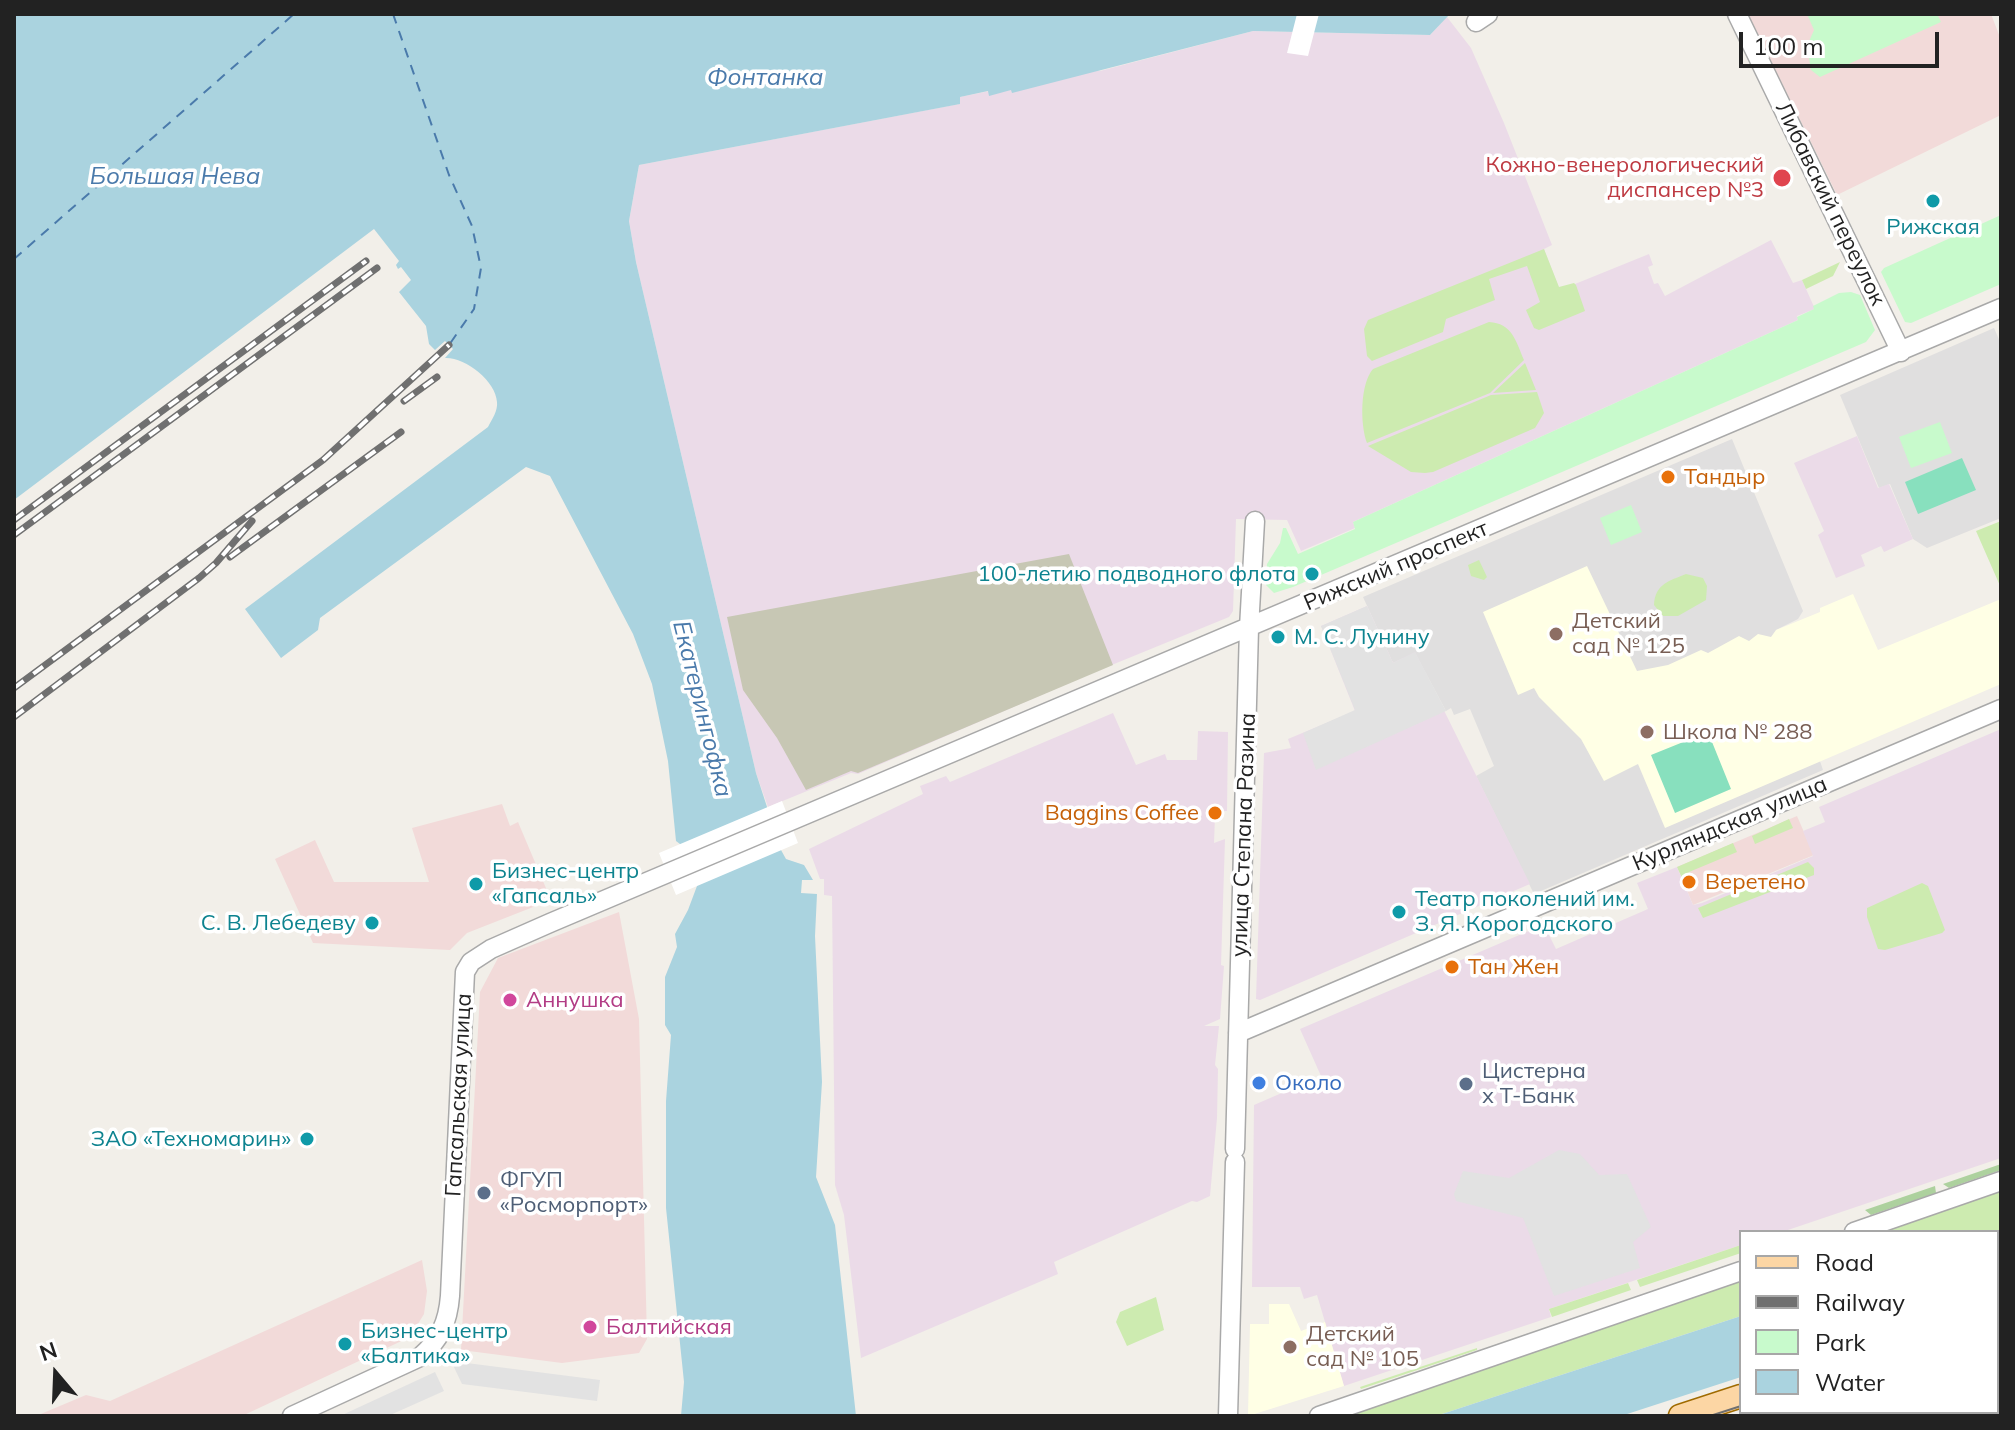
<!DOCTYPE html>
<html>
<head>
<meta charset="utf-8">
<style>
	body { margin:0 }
	#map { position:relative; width:2015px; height:1430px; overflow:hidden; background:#f2efe9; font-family:Mulish,sans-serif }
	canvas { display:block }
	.frame { position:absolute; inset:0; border:16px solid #222; pointer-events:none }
	.legend { position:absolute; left:1739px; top:1230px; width:260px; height:184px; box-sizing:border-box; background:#fff; border:2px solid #a7a7a7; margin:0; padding:10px 14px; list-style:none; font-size:24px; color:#222 }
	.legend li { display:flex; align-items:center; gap:16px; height:40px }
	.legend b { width:40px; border:2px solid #a7a7a7 }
	.north { position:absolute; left:16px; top:1334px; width:80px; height:80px; -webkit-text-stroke:6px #fff; paint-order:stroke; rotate:341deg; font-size:22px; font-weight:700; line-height:32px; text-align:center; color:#222 }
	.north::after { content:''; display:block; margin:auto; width:28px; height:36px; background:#222; clip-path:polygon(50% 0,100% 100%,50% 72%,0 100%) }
	.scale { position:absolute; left:1739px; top:32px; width:200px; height:36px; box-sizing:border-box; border:4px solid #222; border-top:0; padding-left:10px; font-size:24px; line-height:28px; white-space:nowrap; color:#222; -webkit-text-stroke:6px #fff; paint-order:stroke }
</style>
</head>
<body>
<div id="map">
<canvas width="2015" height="1430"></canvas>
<div class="frame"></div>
<ul class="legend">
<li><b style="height:10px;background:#fcd6a4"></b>Road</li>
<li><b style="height:10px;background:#707070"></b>Railway</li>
<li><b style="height:22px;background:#c8facc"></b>Park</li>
<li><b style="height:22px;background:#aad3df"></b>Water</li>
</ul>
<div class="north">N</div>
<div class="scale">100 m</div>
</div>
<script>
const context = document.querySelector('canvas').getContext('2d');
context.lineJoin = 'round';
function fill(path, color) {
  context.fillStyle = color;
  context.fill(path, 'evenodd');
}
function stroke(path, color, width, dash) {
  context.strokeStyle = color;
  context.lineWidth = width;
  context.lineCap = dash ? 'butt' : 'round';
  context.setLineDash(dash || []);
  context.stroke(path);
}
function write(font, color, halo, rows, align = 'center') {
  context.font = font + ' Mulish,sans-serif';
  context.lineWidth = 7;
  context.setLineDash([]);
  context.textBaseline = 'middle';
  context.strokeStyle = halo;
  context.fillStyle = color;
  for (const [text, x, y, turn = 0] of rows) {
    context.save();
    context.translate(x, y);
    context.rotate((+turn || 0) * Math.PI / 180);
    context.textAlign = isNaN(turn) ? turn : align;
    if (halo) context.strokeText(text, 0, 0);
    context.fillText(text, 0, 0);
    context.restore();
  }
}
const residential = new Path2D(`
	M1994,328L2001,344V518L1927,548L1913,539L1890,484L1879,488L1840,395Z
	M1732,439L1803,611L1798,619L1776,630L1823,770L1534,894L1476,776L1494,766L1470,709L1454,715L1451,708L1446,711L1415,653L1393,663L1363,597Z`);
const commercial = new Path2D(`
	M1748,14H1991L2001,40V115L1837,195Z
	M502,804L510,826L518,822L551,900L467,933L450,950L313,943L275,859L315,840L334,882H429L412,828Z
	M1797,816L1814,855L1693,905L1677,867Z
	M619,912L639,1019L647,1339L639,1353L562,1363L461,1350L480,992L498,958Z
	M422,1260L427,1291L424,1314L410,1337L242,1416H36L86,1395L110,1401Z`);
const industrial = new Path2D(`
	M1447,17L1471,48L1504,123L1552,245L1544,249L1559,288L1575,284L1649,254L1653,265L1648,267L1654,284L1658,283L1665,296L1771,240L1793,283L1802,280L1815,309L1797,316L1798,320L1353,522L1355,528L1301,551L1287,520L1236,519L1233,611L1229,617L1097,671L858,774L851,773L768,807L756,773L636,262L629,221L639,165L959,104V97L1096,70L1100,71L1253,31L1430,35Z
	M1857,436L1878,488L1889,484L1913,539L1884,552L1881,546L1861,555L1865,566L1836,578L1818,535L1824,531L1794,463Z
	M1367,606L1393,663L1415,652L1530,884L1260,1000L1256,999L1264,753L1291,748L1288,739L1355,711L1321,626Z
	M1113,713L1136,765L1165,754L1167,760H1197L1198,731L1228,732L1227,811H1218L1215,816L1214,843L1225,839L1221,965L1224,966L1220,1019L1204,1026H1219L1215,1065L1218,1069L1217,1118L1210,1196L1197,1202L1192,1201L1054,1262L1058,1274L861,1358L844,1215L835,1185L832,896L824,895V879H820L809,849L923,794L920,786L946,776L950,782Z
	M2001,729V1158L1782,1232H1741V1245L1549,1309L1551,1317L1344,1386L1317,1295L1304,1299L1300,1287H1252L1254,1105L1321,1076L1300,1029L1538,927L1541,933L1547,931L1556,949L1648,909L1637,883L1677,867L1693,905L1702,903L1813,856L1803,831L1825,822L1819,807Z
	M2001,1353V1416H1835L1834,1412H1997V1354Z`);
const education = new Path2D(`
	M1587,566L1637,671L1668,665L1701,650L1708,653L1739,636L1749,641L1758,634L1771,637L1776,630L1820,612V608L1853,594L1878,650L2001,599V684L1665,828L1638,764L1604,781L1581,739L1539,697L1534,688L1518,695L1483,612Z
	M1269,1304H1289L1301,1331L1325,1322L1344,1386L1248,1416L1250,1324H1269Z`);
const construction = new Path2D(`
	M1069,554L1113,665L858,773L851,771L806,790L777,738L743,690L727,617Z`);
const grass = new Path2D(`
	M1544,249L1559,287L1574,283L1576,285L1585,311L1539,330L1534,328L1526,310L1540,302L1527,266L1489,279L1495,300L1446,319L1443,332L1372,361L1367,356L1364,329L1368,320Z
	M1840,262L1833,276L1806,289L1802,280Z
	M1489,322C1512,323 1516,341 1524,360L1490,393L1367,443C1360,424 1360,384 1373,369Z
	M1525,363L1536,390L1493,393Z
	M1537,392L1544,413L1535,428L1433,472L1425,473L1411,472L1368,446L1491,395Z
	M2001,521V588L1976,531Z
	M1479,560L1487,577L1484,580L1471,576L1468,565Z
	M1686,574L1703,578L1707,586L1706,600L1678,616H1663L1654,605C1655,584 1669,581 1686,574Z
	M1789,819L1793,828L1755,844L1752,836Z
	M1733,843L1737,852L1689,872L1691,877L1683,880L1677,867Z
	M1808,862L1814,868V875L1703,918L1698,908Z
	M1922,883L1928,886L1945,930L1942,933L1885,950L1878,949L1867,917V908Z
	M2001,1191V1230L1881,1232Z
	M1741,1245V1253L1640,1287L1637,1280Z
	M1741,1280V1316L1436,1416H1344Z
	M1628,1283L1631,1290L1552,1317L1549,1309Z
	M1156,1297L1164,1330L1127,1346L1116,1322L1120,1312Z
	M1477,1348V1350L1361,1389L1360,1387Z`);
const forest = new Path2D(`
	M2001,1164V1170L1949,1188L1943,1184Z
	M1935,1186L1936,1193L1871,1215L1865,1210Z`);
const park = new Path2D(`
	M1807,14H1937L1941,22L1820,77L1811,70L1807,46L1814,30Z
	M2001,215V284L1911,323L1905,322L1881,272L1884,268Z
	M1851,292L1860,295L1875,330L1866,342L1293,587L1274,593L1266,585L1267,564L1280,543L1283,528H1286L1298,554L1355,529L1353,522L1798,320L1797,317L1814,309L1813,306L1839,293Z
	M1940,422L1952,453L1911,468L1899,437Z
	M1631,505L1642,532L1611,545L1600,518Z`);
const pitch = new Path2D(`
	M1962,458L1976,490L1918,514L1905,482Z
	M1708,732L1731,789L1675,813L1651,755Z`);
const parking = new Path2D(`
	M1367,606L1393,663L1415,652L1446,711L1316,770L1303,733L1355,710L1321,626Z
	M1559,1150L1580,1154L1599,1175L1627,1174L1651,1227L1633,1242L1640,1268L1554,1296L1523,1218L1456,1201L1454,1194L1463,1171L1509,1178Z
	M451,1361L600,1380L597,1401L462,1384Z
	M435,1372L444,1391L388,1416H340Z`);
const water = new Path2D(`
	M14,14H1450L1430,35L1253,31L1012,93L1011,90L989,96L988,91L960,97V104L639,165L629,221L636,262L756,773L781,850L786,859L804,865L813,880H802L801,893L817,894L815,936L822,1082L816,1177L835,1225L856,1416H681L684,1382L666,1208V1101L671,1035L665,1025V977L677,947L675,934L688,910L697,886L680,844L676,841L668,761L652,684L633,634L550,476L526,467L320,618L318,630L281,658L245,609L488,427C492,419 498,411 497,402C496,381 465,357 445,358L453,349L445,341L435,350L429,344L426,326L399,292L411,280L401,267L398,269L396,265L399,261L374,229L14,500Z
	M2001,1230V1291L1997,1292L1996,1232Z
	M1741,1316V1377L1621,1416H1436Z`);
const pier = new Path2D(`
	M1297,14H1319L1308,56L1287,53Z
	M782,801L798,843L676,895L659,853Z`);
const ferry = new Path2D(`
	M393,14L449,175L472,226L481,268L474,309L449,345
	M14,259L294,14`);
const minor = new Path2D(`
	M1737,14L1901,352
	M1476,22L1488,14
	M1238,1033L2001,709
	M1235,1149L1249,628L1255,521
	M1854,1232L2001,1181
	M292,1416L420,1357C440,1340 448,1322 450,1296L465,972L471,962L491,949L550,923L2001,308
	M1228,1416L1235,1162
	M1319,1416L1741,1271`);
const major = new Path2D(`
	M1997,1312L2001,1311
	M1997,1340L2001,1338
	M1680,1416L1741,1396
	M1763,1416L1776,1412`);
const tram = new Path2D(`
	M1997,1331L2001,1329
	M1710,1416L1741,1406`);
const rail = new Path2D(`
	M404,401L437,377
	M14,520L366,261
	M14,535L377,268
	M230,557L401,432
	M14,688L323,460L449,345
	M14,717L199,578L216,563L252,521`);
const markers = [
	[1782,178,10,"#e0444e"],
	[1933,201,8,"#0f9aa8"],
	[1668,477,8,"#e8710a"],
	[1312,574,8,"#0f9aa8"],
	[1556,634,8,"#8d6e63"],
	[1278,637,8,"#0f9aa8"],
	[1647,732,8,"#8d6e63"],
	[1215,813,8,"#e8710a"],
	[1689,882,8,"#e8710a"],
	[476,884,8,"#0f9aa8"],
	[1399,912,8,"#0f9aa8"],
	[372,923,8,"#0f9aa8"],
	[1452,967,8,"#e8710a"],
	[510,1000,8,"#d1479c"],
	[1259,1083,8,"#3f7fe0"],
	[1466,1084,8,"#5c6f8a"],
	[307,1139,8,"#0f9aa8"],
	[484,1193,8,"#5c6f8a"],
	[590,1327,8,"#d1479c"],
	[345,1344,8,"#0f9aa8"],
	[1290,1347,8,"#8d6e63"]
];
const healthNames = [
	["Кожно-венерологический",1764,165],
	["диспансер №3",1764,190]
];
const streetNames = [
	["Либавский переулок",1830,204,64],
	["Рижский проспект",1396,566,-23],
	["Курляндская улица",1730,824,-23],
	["улица Степана Разина",1244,835,-88],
	["Гапсальская улица",459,1095,-87]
];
const cultureNames = [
	["Рижская",1933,227,"center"],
	["100-летию подводного флота",1296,574,"right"],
	["М. С. Лунину",1294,637],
	["Бизнес-центр",492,871],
	["«Гапсаль»",492,896],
	["Театр поколений им.",1415,899],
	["З. Я. Корогодского",1415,924],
	["С. В. Лебедеву",356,923,"right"],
	["ЗАО «Техномарин»",291,1139,"right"],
	["Бизнес-центр",361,1331],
	["«Балтика»",361,1356]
];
const foodNames = [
	["Тандыр",1684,477],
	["Baggins Coffee",1199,813,"right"],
	["Веретено",1705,882],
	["Тан Жен",1468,967]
];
const educationNames = [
	["Детский",1572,621],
	["сад № 125",1572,646],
	["Школа № 288",1663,732],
	["Детский",1306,1334],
	["сад № 105",1306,1359]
];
const hotelNames = [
	["Аннушка",526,1000],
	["Балтийская",606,1327]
];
const serviceNames = [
	["Цистерна",1482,1071],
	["х Т-Банк",1482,1096],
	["ФГУП",500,1180],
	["«Росморпорт»",500,1205]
];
const shopNames = [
	["Около",1275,1083]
];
const waterNames = [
	["Фонтанка",765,78],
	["Большая Нева",175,177],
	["Екатерингофка",702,709,76]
];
fill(residential, '#e0dfdf');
fill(commercial, '#f2dad9');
fill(industrial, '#ebdbe8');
fill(education, '#ffffe5');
fill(construction, '#c7c7b4');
fill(grass, '#cdebb0');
fill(forest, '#add19e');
fill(park, '#c8facc');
fill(pitch, '#88e0be');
fill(parking, '#e2e2e2');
fill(water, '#aad3df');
fill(pier, '#fff');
stroke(ferry, '#4a7aab', 2, [10, 8]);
stroke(minor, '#a9a9a9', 21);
stroke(major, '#a06b00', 25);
stroke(minor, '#fff', 18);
stroke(major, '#fcd6a4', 22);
stroke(tram, '#707070', 2);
stroke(rail, '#707070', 7);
stroke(rail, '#fff', 4, [12]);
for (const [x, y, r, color] of markers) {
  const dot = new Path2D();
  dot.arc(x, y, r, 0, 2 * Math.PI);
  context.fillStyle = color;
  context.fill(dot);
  stroke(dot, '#fff', 3);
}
write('22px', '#be3a42', '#fff', healthNames, 'right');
write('22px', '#222', '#fff', streetNames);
write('22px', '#0d838f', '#fff', cultureNames, 'left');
write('22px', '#c56008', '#fff', foodNames, 'left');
write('22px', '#785e54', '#fff', educationNames, 'left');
write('22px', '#b23c85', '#fff', hotelNames, 'left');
write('22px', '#4e5e75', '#fff', serviceNames, 'left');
write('22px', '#366cbe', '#fff', shopNames, 'left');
write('italic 24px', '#4a7aab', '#fff', waterNames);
</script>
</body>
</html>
